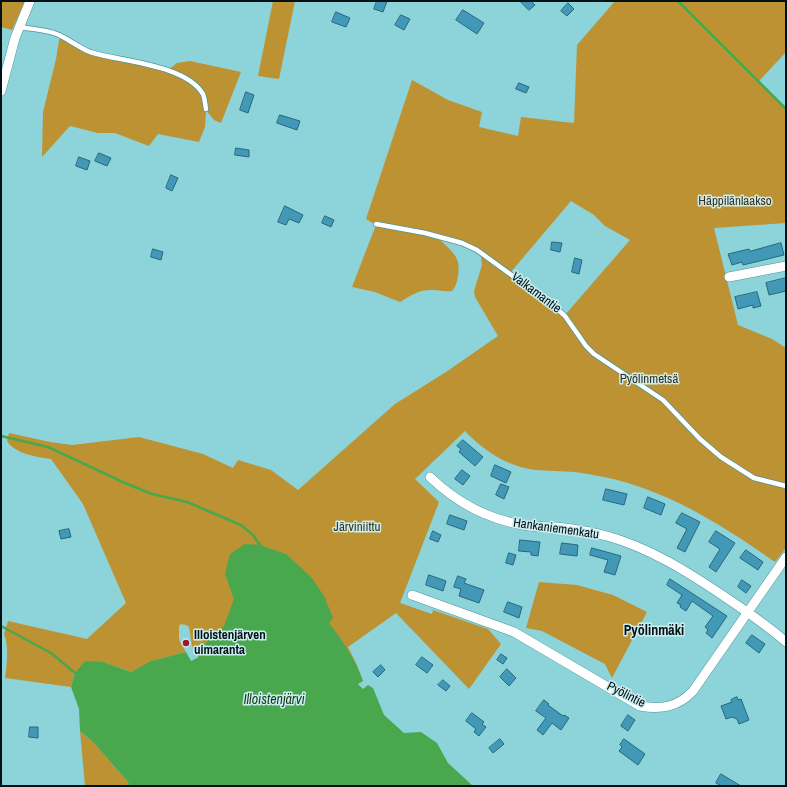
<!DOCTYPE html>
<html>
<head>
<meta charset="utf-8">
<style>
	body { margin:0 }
	#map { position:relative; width:787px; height:787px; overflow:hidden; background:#8cd3da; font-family:"Archivo Narrow",sans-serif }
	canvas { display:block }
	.frame { position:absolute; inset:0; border:2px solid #001214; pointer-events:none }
</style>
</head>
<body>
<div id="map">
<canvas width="787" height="787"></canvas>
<div class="frame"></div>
</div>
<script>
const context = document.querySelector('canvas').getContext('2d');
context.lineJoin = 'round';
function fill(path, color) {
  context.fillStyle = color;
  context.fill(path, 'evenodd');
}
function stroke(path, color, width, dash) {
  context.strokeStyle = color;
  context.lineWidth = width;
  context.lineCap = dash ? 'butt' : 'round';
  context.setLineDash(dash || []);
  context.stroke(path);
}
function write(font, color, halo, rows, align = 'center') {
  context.font = font + ' "Archivo Narrow",sans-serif';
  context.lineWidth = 3;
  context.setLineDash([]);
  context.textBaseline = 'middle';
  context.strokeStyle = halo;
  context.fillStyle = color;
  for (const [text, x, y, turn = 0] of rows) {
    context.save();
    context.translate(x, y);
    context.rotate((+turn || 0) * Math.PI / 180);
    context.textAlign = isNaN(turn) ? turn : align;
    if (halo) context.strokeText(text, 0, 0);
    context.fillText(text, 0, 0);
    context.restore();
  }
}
const green = new Path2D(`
	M1,1H25L12,30L1,27Z
	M273,1H295L279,79L258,76Z
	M615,1H786V52L759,81L786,109V223L714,228L738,325L772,339L786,348V548L775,562C732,532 688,503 637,486C617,479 596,475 575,472C562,471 548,471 535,470C507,466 484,451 465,431L415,479L439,502L400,603L432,614L433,610L488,629L501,644L469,689L396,613L348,647L357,665L363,681L208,674L192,646L189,627L186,625L181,624L179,626V640L186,652L152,661L131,672L103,662L75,673L71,687L5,678C7,666 9,645 4,634L8,621L87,639L126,603L83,504L51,459C37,457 15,454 7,441L9,433L50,442L72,445L139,437L203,454L233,468L238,460L271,470L298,490L395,404L446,372L498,336L475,297L474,291L482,265L481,257L477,250L437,236C449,251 462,254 458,276C457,282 456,286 452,291C445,292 440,290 433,290C420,289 411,295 400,302L375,292L352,287L376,225L366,219L412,80L448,100L482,112L479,127L518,136L521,117L574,123L577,45ZM571,201L594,215L605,226L630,240L565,315L510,273Z
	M60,35L90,52L168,70L177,63L190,61L241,72L221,123L214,120L206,110L205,127L199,142L158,134L149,146L115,133H98L70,126L42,157L43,112L56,59Z
	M539,582L577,585L613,595L647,612L612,678L605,664L542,631L526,628Z
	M80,731L94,743L128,782L129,786H85Z`);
const water = new Path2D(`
	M245,544L260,545L286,554L311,577L324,596L333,618L329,623C343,641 355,659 363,681L358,684L363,689L368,685L373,688L384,715L404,733L421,732L437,743L448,763L473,786H129L128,782L94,743L80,731L79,709L71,687L75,673L85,661L103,662L131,672L151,661L186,652L191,661L199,657L196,652L224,626L234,599L225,574L230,554Z`);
const stream = new Path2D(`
	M678,1L786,109
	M1,436L48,447L125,483L152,494L187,502L241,525L253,535L260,545
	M1,626L51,653L75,673`);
const building = new Path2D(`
	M377,1H387L383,12L374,9Z
	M520,1H531L535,5L529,10Z
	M568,3L574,9L567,16L561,11Z
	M463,10L484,23L477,34L456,20Z
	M336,12L350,18L346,27L332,22Z
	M401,15L410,19L404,30L395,25Z
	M519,83L529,87L526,93L516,89Z
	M246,92L254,95L248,113L240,110Z
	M280,115L300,121L297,130L277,123Z
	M236,148L249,150V157L235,155Z
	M99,153L111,158L107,166L95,161Z
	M79,157L90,161L87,170L76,166Z
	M171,175L178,178L172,191L166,188Z
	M285,206L303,215L299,223L289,219L286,225L278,222Z
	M325,216L334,220L331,227L322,223Z
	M552,242L562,243L560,252L551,250Z
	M781,243L784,255L743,265L742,262L732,265L728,254L749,249L750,251Z
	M153,249L163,252L161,260L151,257Z
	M575,258L582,260L579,274L572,272Z
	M786,278V291L769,295L766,283Z
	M757,292L761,306L753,308V305L738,309L735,297Z
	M463,440L483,457L475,466L459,452L461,449L457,446Z
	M495,465L511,472L506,483L491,476Z
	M462,470L470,476L463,485L455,479Z
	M501,484L509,487L504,499L496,495Z
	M606,489L627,494L624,505L603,500Z
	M648,497L665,504L661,515L644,508Z
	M682,513L700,522L685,552L677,548L687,529L676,523Z
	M450,515L467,521L464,530L447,524Z
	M69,529L71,537L61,539L59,531Z
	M433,531L441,535L438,542L430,539Z
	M716,531L735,543L716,572L709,567L720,549L709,542Z
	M520,540L540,542L538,556L531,555V552L519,551Z
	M562,543L578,545L577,556L560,554Z
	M592,548L621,556L615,575L604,572L608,560L590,555Z
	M746,550L763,562L758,570L740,558Z
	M509,553L516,555L513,565L506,563Z
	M429,575L446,581L443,591L426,585Z
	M458,576L466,579L464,583L484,590L479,603L459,596L461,589L454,587Z
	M670,579L727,616L712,638L706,633L708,630L705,627L713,616L692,601L686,611L680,607L681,605L677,603L682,595L667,585Z
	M742,580L751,586L746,593L738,587Z
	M508,602L522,607L519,618L504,612Z
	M752,635L765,644L759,653L746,643Z
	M501,654L507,658L503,664L497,660Z
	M422,657L433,665L427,673L416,665Z
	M381,665L385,670L378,677L373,672Z
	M507,669L516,678L509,686L500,677Z
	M443,680L450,686L446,691L438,685Z
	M737,697L738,700L741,699L749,720L739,724L737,719L732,717L726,719L721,706L732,702L731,700Z
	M544,700L549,704L548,705L563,716L564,715L569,718L561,730L552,723L543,735L537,730L546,718L536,711Z
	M472,713L484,722L482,724L486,727L479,736L474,732L476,729L466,721Z
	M628,715L635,720L628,731L621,726Z
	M30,727H38V738L29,737Z
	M500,739L504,744L493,753L489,748Z
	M624,739L645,754L638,765L619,751L622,747L620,745Z
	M721,774L741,786H722L716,783Z`);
const lane = new Path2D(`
	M19,27C31,29 51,30 61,36C71,41 80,48 90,52C121,62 185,64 203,94C205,99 205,104 206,109
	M376,224L425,233L462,243L477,250L554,306L565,316L586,346L594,354L663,400L700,439L721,457L754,478L786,486`);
const street = new Path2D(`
	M1,91L15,38L30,1
	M729,277L786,266
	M430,477C456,502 487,519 523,525C534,527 545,527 556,527C573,529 590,531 607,536C650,548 688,572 725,597C746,611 767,625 786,642
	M412,595L514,632L640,706C661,710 678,707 693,691L786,557`);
const markers = [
	[186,643,4,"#a91422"]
];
const parkNames = [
	["Häppilänlaakso",735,202],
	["Pyölinmetsä",649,380],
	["Järviniittu",357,528]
];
const streetNames = [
	["Valkamantie",536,293,37],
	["Hankaniemenkatu",556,529,8],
	["Pyölintie",626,695,27]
];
const poiNames = [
	["Illoistenjärven",194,636],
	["uimaranta",194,651]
];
const neighbourhoodNames = [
	["Pyölinmäki",654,631]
];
const waterNames = [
	["Illoistenjärvi",274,700]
];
fill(green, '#bc9233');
fill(water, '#49a84d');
stroke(stream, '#49a84d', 2.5);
fill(building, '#4199b7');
stroke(building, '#28677c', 1);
stroke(lane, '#4f959d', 6);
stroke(street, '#4f959d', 10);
stroke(lane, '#fff', 4.5);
stroke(street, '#fff', 9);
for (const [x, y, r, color] of markers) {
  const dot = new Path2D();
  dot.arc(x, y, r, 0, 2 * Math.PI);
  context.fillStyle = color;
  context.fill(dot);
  stroke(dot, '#cbedf0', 1.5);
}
write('13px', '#392f19', '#cbedf0', parkNames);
write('13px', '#001214', '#cbedf0', streetNames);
write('bold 13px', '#001214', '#cbedf0', poiNames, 'left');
write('bold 14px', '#001214', '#cbedf0', neighbourhoodNames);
write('italic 14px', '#133915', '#cbedf0', waterNames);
</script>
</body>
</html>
